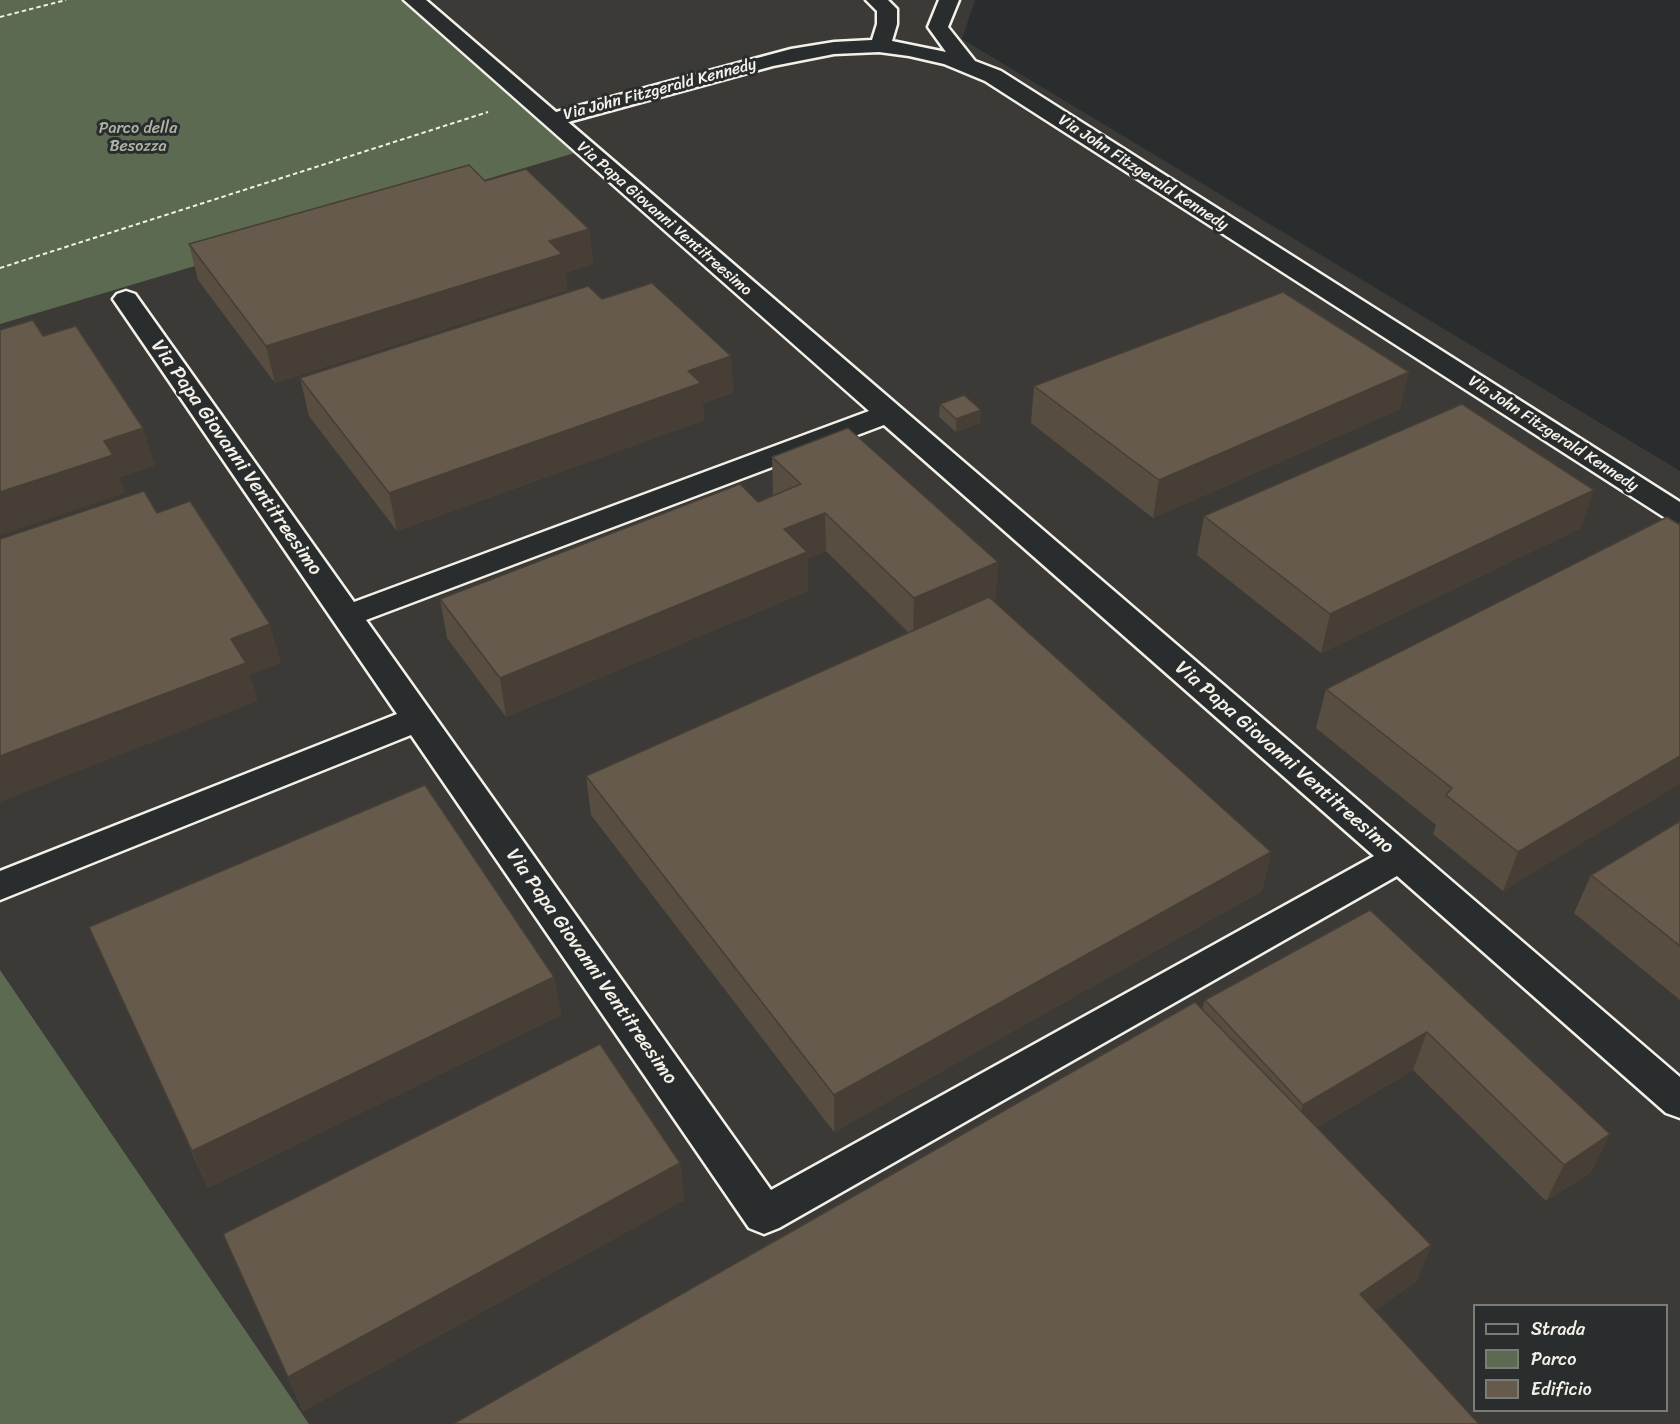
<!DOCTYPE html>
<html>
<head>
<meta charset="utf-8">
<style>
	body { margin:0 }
	#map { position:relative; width:1680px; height:1424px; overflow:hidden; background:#2a2d2e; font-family:Sriracha,sans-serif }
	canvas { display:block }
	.legend { position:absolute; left:1473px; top:1304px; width:195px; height:108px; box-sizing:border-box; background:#2a2d2e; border:2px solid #7b7b78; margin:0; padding:8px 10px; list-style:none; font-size:18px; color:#f4f1e8 }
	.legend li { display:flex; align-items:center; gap:12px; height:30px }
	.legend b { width:30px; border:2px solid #7b7b78 }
</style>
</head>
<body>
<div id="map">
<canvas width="1680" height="1424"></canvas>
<ul class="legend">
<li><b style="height:8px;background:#2a2d2e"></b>Strada</li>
<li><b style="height:16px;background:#5c6a52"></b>Parco</li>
<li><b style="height:16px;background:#655a4c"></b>Edificio</li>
</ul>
</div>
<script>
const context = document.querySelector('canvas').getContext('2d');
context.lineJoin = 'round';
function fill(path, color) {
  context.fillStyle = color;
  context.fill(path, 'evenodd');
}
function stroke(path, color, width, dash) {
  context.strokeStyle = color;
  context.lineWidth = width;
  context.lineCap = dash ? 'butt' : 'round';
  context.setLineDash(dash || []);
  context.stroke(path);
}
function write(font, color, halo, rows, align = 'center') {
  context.font = font + ' Sriracha,sans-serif';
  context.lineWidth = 6;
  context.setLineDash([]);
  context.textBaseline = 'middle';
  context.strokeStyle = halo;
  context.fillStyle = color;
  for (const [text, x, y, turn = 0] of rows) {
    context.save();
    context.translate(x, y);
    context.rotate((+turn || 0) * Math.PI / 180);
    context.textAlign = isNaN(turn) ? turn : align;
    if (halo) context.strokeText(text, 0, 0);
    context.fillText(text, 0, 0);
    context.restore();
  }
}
const built = new Path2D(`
	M404,0H975L962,39L1680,471V1424H177L0,1103V322ZM1474,1306H1666V1410H1474Z`);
const green = new Path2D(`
	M0,0H409L588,149L0,324Z
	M0,970L309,1424H0Z`);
const path = new Path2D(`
	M0,17L66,0
	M0,268L488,112`);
const minor = new Path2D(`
	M404,0H426L556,112L791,49L834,42L872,40L877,24V11L866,0H888L897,9V24L892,41L946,52L928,27L939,0H959L948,27L975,61L1001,71L1680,502V524L1670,521L985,81L944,64L909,56L879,52L834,54L773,66L568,122L1680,1077V1118L1666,1113L1397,876L779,1228L764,1234L749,1228L411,735L0,900V871L397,714L113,299L117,294L126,291L135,294L354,602L869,411ZM884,425L1374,856L771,1190L366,620Z`);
const wall = new Path2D(`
	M485,181L589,229L593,264L565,273L567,290L275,383L198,280L189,244Z
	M602,299L731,356L733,393L703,403L704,420L397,531L309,416L300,378Z
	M1034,386L1400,409L1153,518L1031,423Z
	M940,404L981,410L980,423L956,432L939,417Z
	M772,457L998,562L995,600L993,601L1271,852L1262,891L834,1132L591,815L586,776L909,633L826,551L808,558V591L506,717L447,638L440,599L758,502L773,495Z
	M1204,516L1581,528L1321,653L1197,555Z
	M1667,517L1503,891L1433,834L1436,825L1316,728L1326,689Z
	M1680,821V1000L1574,913L1591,875Z
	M1370,910L1591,1172L1546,1201L1413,1070L1317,1127L1431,1245L1416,1282L1375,1310L453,1424L1202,1010L1205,1000Z
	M89,927L554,977L561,1015L208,1188Z
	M680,1163L684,1200L303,1411L223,1234Z`);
const shadedWall = new Path2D(`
	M589,229L593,264L565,273L567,290L275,383L266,346L549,241Z
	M731,356L733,393L703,403L704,420L397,531L389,493L688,371Z
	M1409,372L1400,409L1153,518L1159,480Z
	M981,410L980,423L956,432V419Z
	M143,428L155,466L120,477L125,493L0,535V492L104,441Z
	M1594,490L1581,528L1321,653L1330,614Z
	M825,513L826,551L808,558V591L506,717L500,678L784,529Z
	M998,562L995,600L913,636L914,598Z
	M270,624L281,663L250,675L258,701L0,802V756L231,639Z
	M1680,756V784L1503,891L1518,852Z
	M1271,852L1262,891L834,1132V1095Z
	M554,977L561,1015L208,1188L192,1151Z
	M1427,1032L1413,1070L1291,1142L1303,1105Z
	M1610,1134L1591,1172L1546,1201L1564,1165Z
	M680,1163L684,1200L303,1411L288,1377Z
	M1431,1245L1416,1282L1346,1330L1360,1294Z`);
const building = new Path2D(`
	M469,165L485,181L526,169L589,229L549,241L562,254L266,346L189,244Z
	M652,283L731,356L688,371L701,383L389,493L300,378L588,286L602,299Z
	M1283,292L1409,372L1159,480L1034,386Z
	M33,320L43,336L76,326L143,428L104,441L113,455L0,492V330Z
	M964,395L981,410L956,419L940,404Z
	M1462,404L1594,490L1330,614L1204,516Z
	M848,428L998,562L914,598L825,513L784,529L807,552L500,678L440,599L740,484L758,502L801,484L772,457Z
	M144,491L157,513L190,501L270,624L231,639L246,663L0,756V539Z
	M1667,517L1680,525V756L1518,852L1446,795L1452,788L1326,689Z
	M989,597L1271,852L834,1095L586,776Z
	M425,785L554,977L192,1151L89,927Z
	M1680,821V946L1591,875Z
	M1370,910L1610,1134L1564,1165L1427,1032L1303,1105L1205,1000Z
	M1195,1002L1431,1245L1360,1294L1479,1424H453Z
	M600,1044L680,1163L288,1377L223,1234Z`);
const farStreetnames = [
	["Via John Fitzgerald Kennedy",660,90,-15],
	["Via John Fitzgerald Kennedy",1143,173,33],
	["Via Papa Giovanni Ventitreesimo",664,219,41],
	["Via John Fitzgerald Kennedy",1553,434,33]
];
const farParknames = [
	["Parco della",138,129],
	["Besozza",138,147]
];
const streetNames = [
	["Via Papa Giovanni Ventitreesimo",236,458,55],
	["Via Papa Giovanni Ventitreesimo",1284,758,41],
	["Via Papa Giovanni Ventitreesimo",591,967,55]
];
fill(built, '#3c3a37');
fill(green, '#5c6a52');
stroke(minor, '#f4f1e8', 5);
stroke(path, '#f4f1e8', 2, [4.5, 3]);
fill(minor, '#2a2d2e');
fill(wall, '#574d41');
fill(shadedWall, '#473f35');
fill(building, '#655a4c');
stroke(building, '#473f35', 1.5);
write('16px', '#f4f1e8', '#2a2d2e', farStreetnames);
write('16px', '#b0b4a4', '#2a2d2e', farParknames);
write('20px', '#f4f1e8', '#2a2d2e', streetNames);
</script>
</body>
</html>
